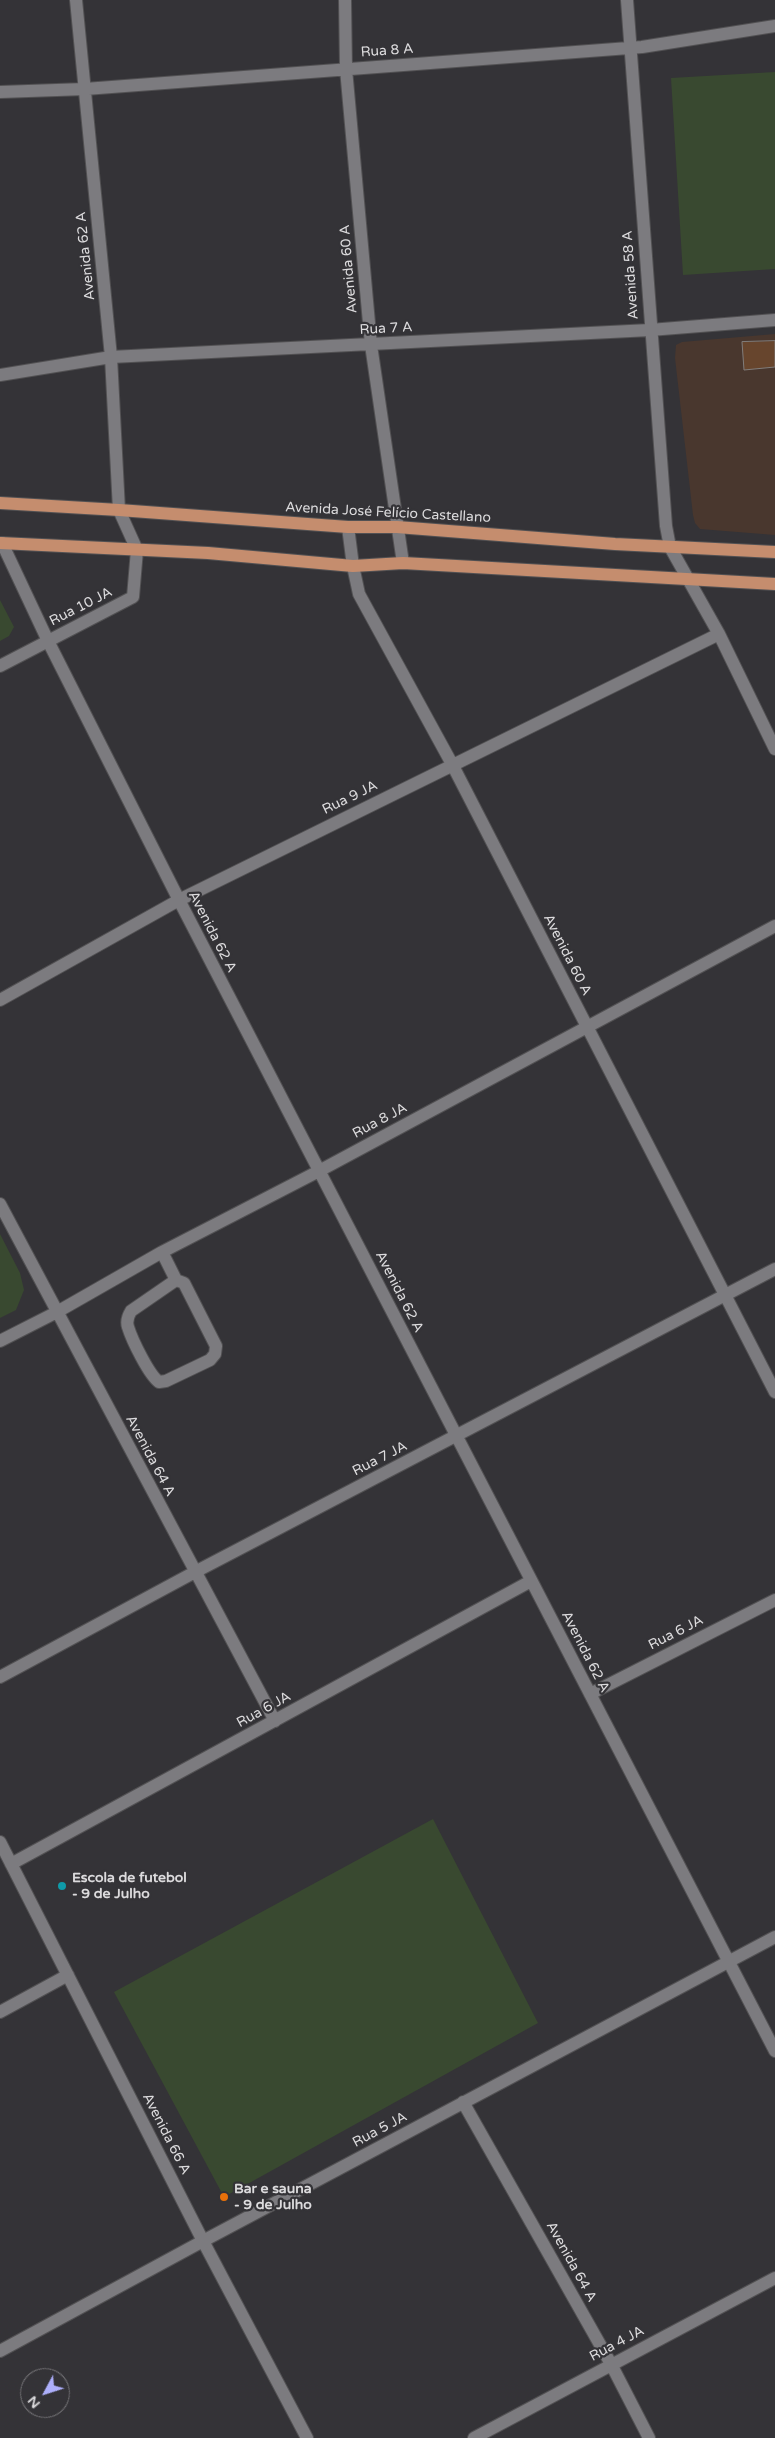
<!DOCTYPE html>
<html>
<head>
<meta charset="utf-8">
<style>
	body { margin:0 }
	#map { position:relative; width:775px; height:2438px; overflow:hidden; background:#343337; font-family:"Varela Round",sans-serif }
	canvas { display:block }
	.north { position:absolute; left:20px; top:2368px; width:50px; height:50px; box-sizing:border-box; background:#343337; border:1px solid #777679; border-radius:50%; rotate:230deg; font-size:14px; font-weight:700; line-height:20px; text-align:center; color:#dcdbdd }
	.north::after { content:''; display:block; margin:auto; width:18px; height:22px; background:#adaffb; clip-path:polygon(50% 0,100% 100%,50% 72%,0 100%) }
</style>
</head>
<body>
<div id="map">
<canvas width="775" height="2438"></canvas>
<div class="north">N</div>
</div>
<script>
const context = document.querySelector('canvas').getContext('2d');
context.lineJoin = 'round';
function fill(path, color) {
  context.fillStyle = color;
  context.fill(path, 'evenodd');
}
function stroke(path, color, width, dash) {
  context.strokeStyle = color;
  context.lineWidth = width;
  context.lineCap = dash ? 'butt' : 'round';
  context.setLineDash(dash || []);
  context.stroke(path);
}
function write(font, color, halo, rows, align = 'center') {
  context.font = font + ' "Varela Round",sans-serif';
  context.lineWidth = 4.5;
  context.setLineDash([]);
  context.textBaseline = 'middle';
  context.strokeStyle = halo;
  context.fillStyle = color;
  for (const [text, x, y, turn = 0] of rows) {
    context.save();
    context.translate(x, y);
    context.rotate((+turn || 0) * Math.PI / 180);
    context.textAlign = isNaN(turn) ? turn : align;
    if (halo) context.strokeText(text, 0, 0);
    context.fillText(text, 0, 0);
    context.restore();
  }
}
const medical = new Path2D(`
	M775,334V535L700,529L695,523L693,515L675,358L676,345L682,342Z`);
const green = new Path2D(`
	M775,72V269L683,275L671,78Z
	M0,600L14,627L9,636L0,641Z
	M0,1234L20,1273L24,1290L16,1310L0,1318Z
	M433,1819L538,2023L224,2197L114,1992Z`);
const building = new Path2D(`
	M775,341V367L744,370L742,342Z`);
const minor = new Path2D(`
	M345,0L346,69L371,345L403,563
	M627,0L666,526L670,547L719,634L775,749
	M0,92L85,89L642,47L775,26
	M0,375L111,357L650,330L775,320
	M348,527L353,566L359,594L452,764L775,1392
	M2,543L48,641L179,900L775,2051
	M0,666L133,597L137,550L119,510L111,357L76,0
	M0,1000L179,900L719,634
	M0,1204L275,1721
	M162,1252L176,1280L184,1283L216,1346L215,1354L210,1360L166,1381L159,1382C149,1375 132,1340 128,1327C126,1321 128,1316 131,1311L176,1280
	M0,1341L57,1312L162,1252L319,1171L775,926
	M0,1677L195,1572L775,1269
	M590,1694L775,1600
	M0,1842L203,2241L307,2438
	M11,1864L531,1581
	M0,2012L68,1975
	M463,2102L611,2364L649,2438
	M0,2351L203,2241L775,1937
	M474,2438L775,2278`);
const major = new Path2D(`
	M0,503L119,510L348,527H397L615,544L775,552
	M0,543L208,553L353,566L403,563L775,584`);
const markers = [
	[62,1886,5,"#0f9aa8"],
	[224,2197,5,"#e8710a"]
];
const streetNames = [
	["Rua 8 A",387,51,-4],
	["Avenida 62 A",86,256,-96],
	["Avenida 60 A",349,269,-95],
	["Avenida 58 A",631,275,-94],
	["Rua 7 A",386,329,-3],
	["Avenida José Felício Castellano",388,513,3],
	["Rua 10 JA",81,607,-27],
	["Rua 9 JA",350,798,-26],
	["Avenida 62 A",212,932,63],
	["Avenida 60 A",567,955,63],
	["Rua 8 JA",380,1121,-28],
	["Avenida 62 A",399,1292,63],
	["Avenida 64 A",150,1456,62],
	["Rua 7 JA",380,1459,-27],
	["Rua 6 JA",676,1633,-27],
	["Avenida 62 A",585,1652,63],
	["Rua 6 JA",264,1710,-29],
	["Rua 5 JA",380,2130,-28],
	["Avenida 66 A",166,2134,63],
	["Avenida 64 A",571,2262,61],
	["Rua 4 JA",617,2344,-28]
];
const poiNames = [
	["Escola de futebol",72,1878],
	["- 9 de Julho",72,1894],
	["Bar e sauna",234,2189],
	["- 9 de Julho",234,2205]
];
fill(medical, '#49372e');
fill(green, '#394930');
fill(building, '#67452d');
stroke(building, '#817d7b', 1);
stroke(minor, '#525153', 14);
stroke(major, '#525153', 14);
stroke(minor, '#7c7b7f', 12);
stroke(major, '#c58d6e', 12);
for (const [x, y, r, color] of markers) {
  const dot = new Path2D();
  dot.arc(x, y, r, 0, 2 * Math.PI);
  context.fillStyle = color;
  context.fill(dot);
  stroke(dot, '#343337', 2);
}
write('14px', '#dcdbdd', '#343337', streetNames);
write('bold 14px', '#dcdbdd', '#343337', poiNames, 'left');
</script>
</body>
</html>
